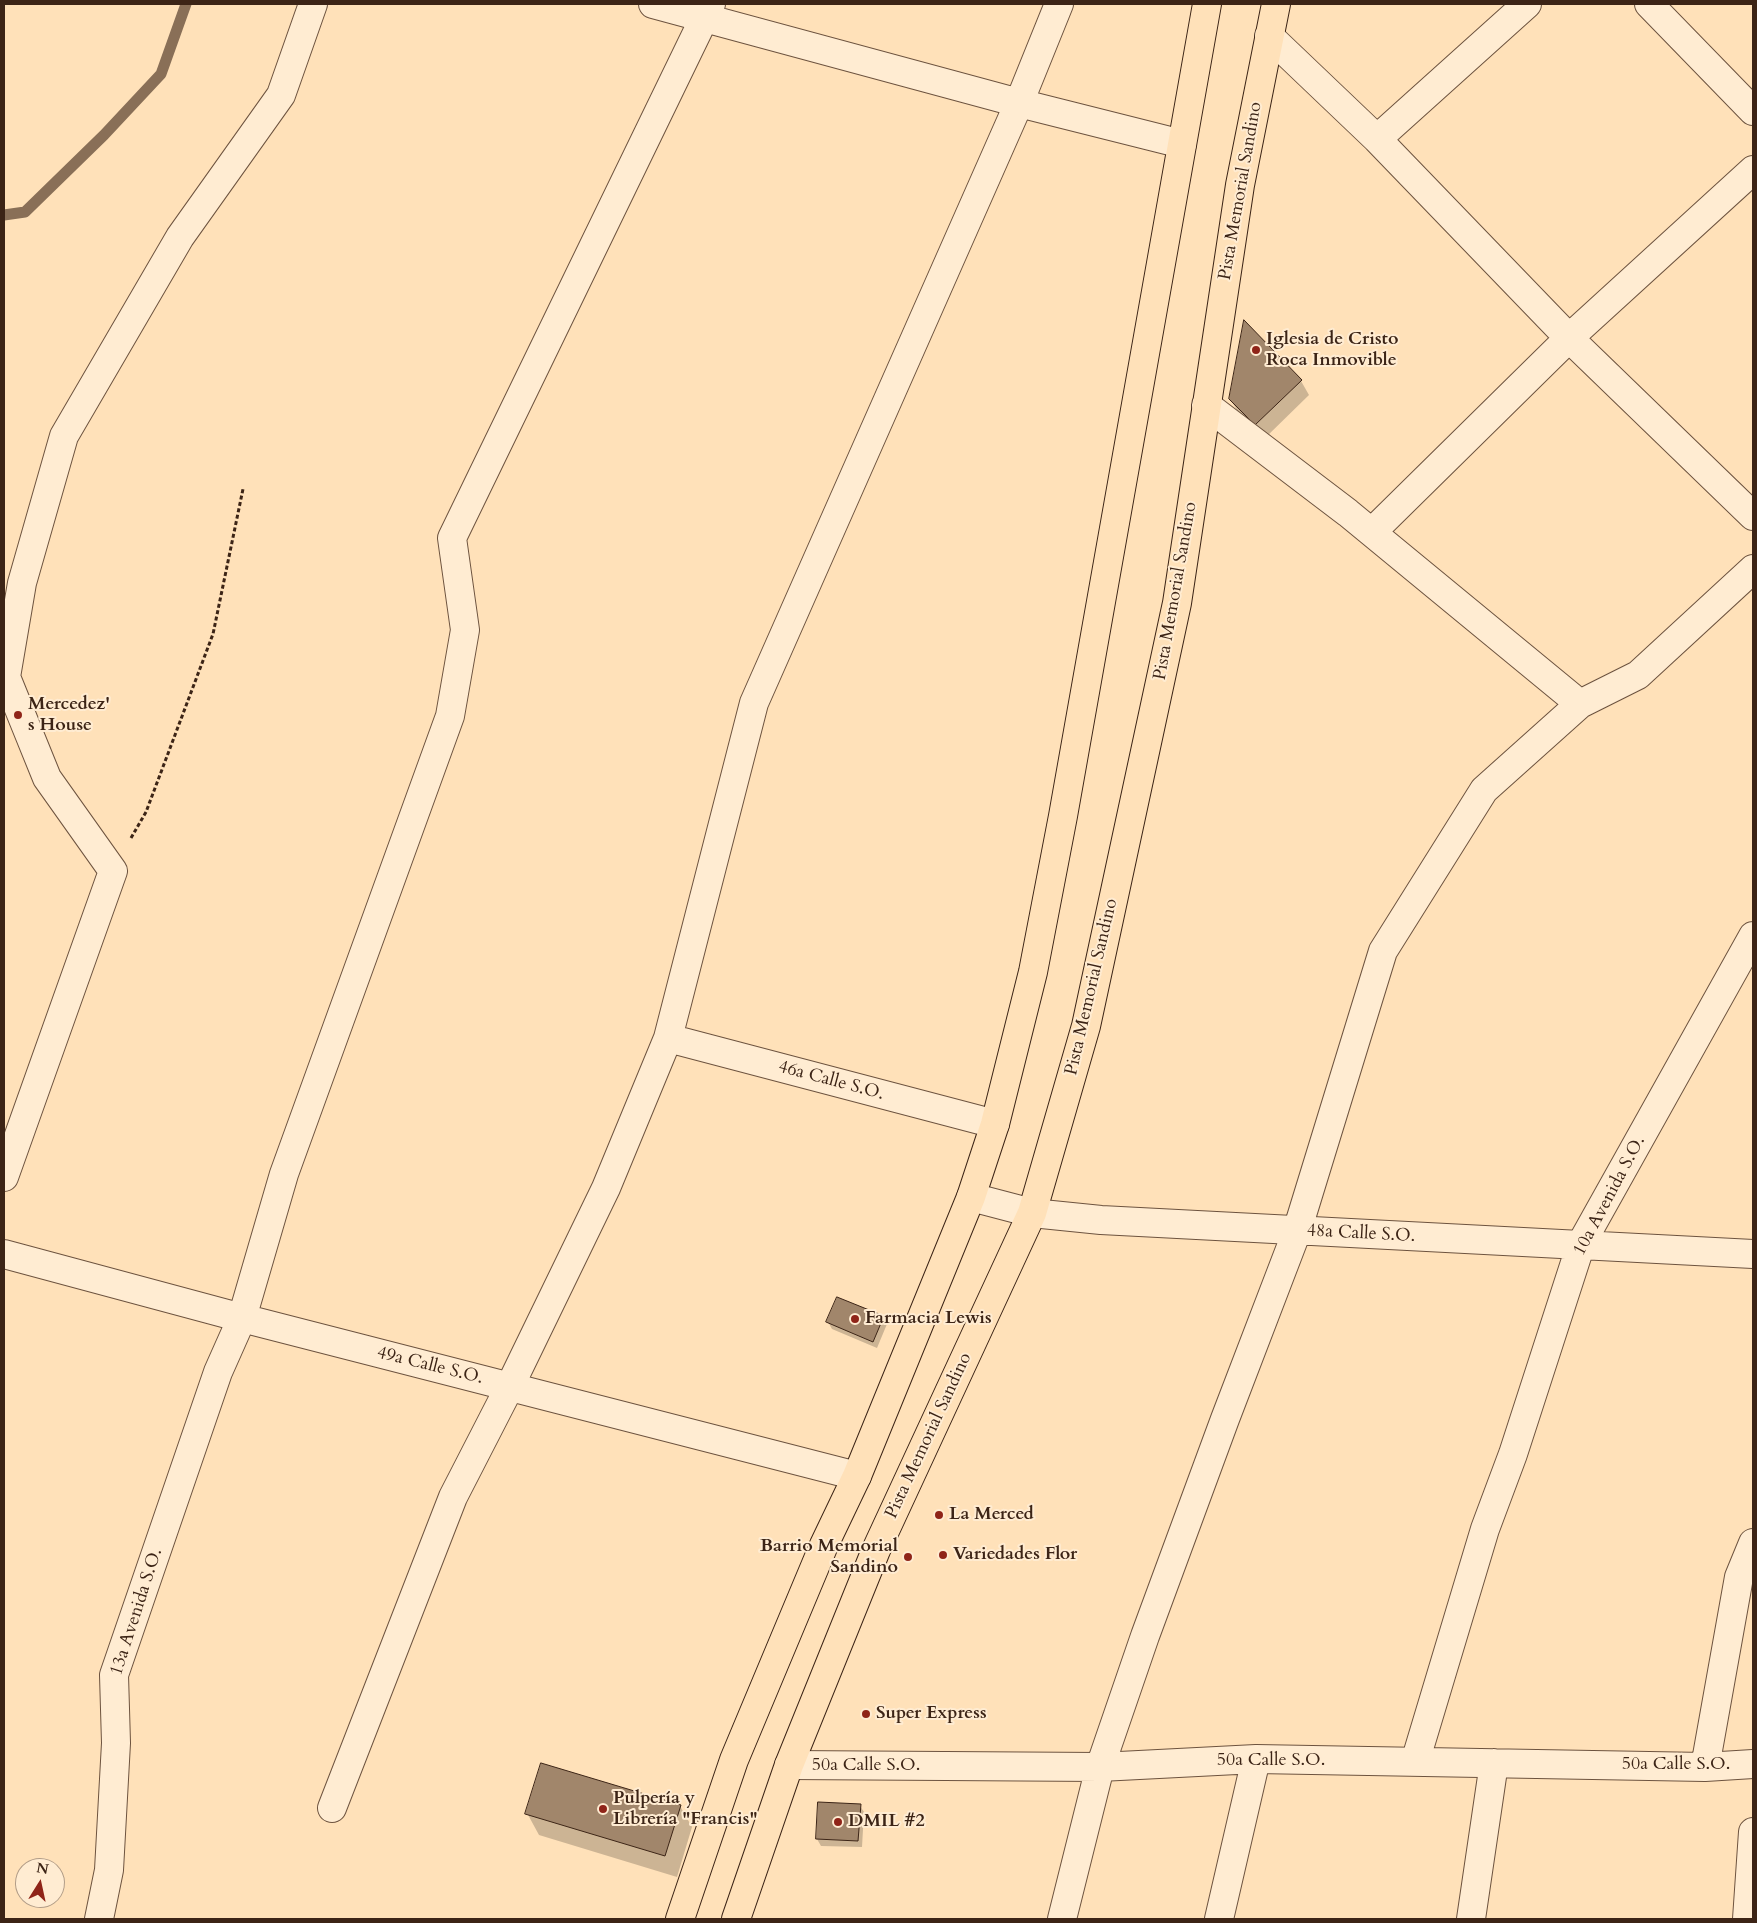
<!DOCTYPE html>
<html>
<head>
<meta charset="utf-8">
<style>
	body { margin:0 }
	#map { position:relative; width:1757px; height:1923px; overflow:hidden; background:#ffe1b9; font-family:Cardo,serif }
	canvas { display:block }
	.frame { position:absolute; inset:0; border:5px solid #3c2416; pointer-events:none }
	.north { position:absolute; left:15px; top:1858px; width:50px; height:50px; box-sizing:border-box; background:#ffecd2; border:1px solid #b19c87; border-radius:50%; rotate:10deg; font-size:14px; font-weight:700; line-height:20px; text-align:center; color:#3c2416 }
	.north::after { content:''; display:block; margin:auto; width:18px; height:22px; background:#8f2418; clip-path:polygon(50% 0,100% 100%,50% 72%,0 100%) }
</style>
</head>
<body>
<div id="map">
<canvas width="1757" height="1923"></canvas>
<div class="frame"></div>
<div class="north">N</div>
</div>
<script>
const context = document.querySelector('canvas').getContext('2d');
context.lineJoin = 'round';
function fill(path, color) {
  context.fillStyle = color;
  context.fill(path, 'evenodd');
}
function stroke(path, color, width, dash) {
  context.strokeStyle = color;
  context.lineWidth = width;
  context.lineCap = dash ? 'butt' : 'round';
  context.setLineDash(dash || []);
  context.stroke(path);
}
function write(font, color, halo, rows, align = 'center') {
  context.font = font + ' Cardo,serif';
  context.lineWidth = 4;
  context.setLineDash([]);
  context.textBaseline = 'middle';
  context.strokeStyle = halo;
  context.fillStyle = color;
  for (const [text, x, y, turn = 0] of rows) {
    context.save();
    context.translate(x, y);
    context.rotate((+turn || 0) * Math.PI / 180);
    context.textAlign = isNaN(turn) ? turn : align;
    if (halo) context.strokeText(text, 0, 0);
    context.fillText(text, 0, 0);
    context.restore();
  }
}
const shadow = new Path2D(`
	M1301,381L1309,395L1264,439L1239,413L1230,399Z
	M883,1317L887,1324L877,1348L832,1329L828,1322Z
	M819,1803L860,1806L864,1812L862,1847L821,1846L817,1839Z
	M680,1806L692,1827L677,1877L539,1835L527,1813Z`);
const stream = new Path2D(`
	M4,215L25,212L104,135L161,74L186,4`);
const building = new Path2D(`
	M1244,320L1302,380L1255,425L1229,399Z
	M837,1297L884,1316L873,1342L826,1322Z
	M541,1763L681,1805L665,1856L525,1814Z
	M818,1802L861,1804L858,1841L816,1839Z`);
const path = new Path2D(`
	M131,838L146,812L213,634L243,489`);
const minor = new Path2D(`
	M653,4L1019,103L1182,144
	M1649,4L1753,111
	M1269,36L1377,139L1569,338L1753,516
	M1377,139L1527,4
	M1372,532L1569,338L1753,170
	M1580,704L1638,675L1753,569
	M668,1038L995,1124
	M4,1177L113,871L47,778L6,677L22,583L64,436L180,237L281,95L313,4
	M971,1197L1032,1213L1101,1220L1753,1254
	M4,1254L242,1318L857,1476
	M1415,1762L1485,1529L1513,1454L1581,1244L1753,936
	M789,1765L1100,1767L1256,1759L1705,1767L1753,1764
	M1705,1767L1739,1577L1753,1543
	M332,1808L453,1497L510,1386L606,1188L668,1038L754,703L1019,103L1059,4
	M99,1919L109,1870L116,1743L114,1675L218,1372L242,1318L284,1174L450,716L465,630L452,538L711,4
	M1062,1919L1100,1767L1145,1636L1225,1419L1297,1231L1383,951L1484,790L1580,704L1348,513L1206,405
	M1219,1919L1256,1759
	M1471,1919L1494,1763
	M1747,1919L1753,1832`);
const major = new Path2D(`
	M680,1919L734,1760L824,1545L857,1476L971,1197L995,1124L1033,972L1063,816L1207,4
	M736,1919L789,1765L876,1550L1032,1213L1086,1026L1177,603L1240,185L1276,4`);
const markers = [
	[1256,350,5,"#8f2418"],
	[18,715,5,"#8f2418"],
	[855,1319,5,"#8f2418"],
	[939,1515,5,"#8f2418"],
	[943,1555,5,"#8f2418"],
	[908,1557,5,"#8f2418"],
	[866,1714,5,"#8f2418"],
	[603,1809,5,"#8f2418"],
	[838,1822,5,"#8f2418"]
];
const streetNames = [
	["Pista Memorial Sandino",1241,191,-80],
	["Pista Memorial Sandino",1176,591,-80],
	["Pista Memorial Sandino",1092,987,-77],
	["46a Calle S.O.",831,1081,15],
	["10a Avenida S.O.",1610,1196,-62],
	["48a Calle S.O.",1361,1234,3],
	["49a Calle S.O.",430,1366,14],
	["Pista Memorial Sandino",929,1436,-65],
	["13a Avenida S.O.",137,1612,-72],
	["50a Calle S.O.",1271,1761],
	["50a Calle S.O.",1676,1765],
	["50a Calle S.O.",866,1766]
];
const poiNames = [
	["Iglesia de Cristo",1266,340],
	["Roca Inmovible",1266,361],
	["Mercedez'",28,705],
	["s House",28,726],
	["Farmacia Lewis",865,1319],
	["La Merced",949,1515],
	["Barrio Memorial",898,1547,"right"],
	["Sandino",898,1568,"right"],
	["Variedades Flor",953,1555],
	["Super Express",876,1714],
	["Pulpería y",613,1799],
	["Librería \"Francis\"",613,1820],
	["DMIL #2",848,1822]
];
fill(shadow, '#0003');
stroke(stream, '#896f57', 11);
fill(building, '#a1866b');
stroke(building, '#3c2416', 1);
stroke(minor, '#6d533f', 30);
stroke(major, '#3c2416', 30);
stroke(path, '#3c2416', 3, [4, 2.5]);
stroke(minor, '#ffecd2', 28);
stroke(major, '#ffe1b9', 28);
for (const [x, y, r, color] of markers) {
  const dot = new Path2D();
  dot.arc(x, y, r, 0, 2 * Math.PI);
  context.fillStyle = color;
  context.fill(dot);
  stroke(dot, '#ffecd2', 2);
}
write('18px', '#3c2416', '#ffecd2', streetNames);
write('bold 18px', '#3c2416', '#ffecd2', poiNames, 'left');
</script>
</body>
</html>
